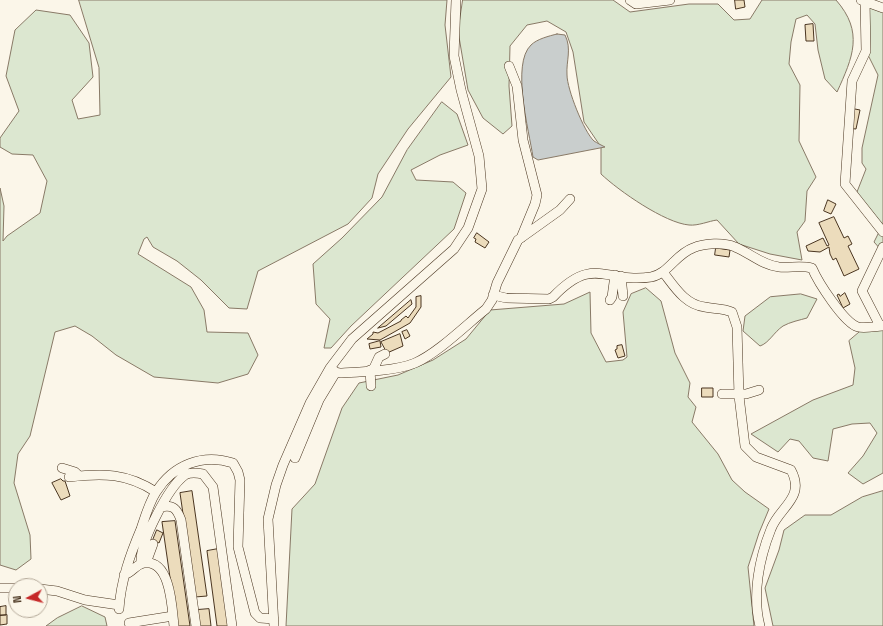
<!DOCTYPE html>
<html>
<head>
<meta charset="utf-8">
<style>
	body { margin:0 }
	#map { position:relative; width:883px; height:626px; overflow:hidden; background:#fbf6e9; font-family:"Space Grotesk",sans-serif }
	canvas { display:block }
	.north { position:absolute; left:8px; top:578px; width:40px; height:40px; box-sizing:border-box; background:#fbf6e9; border:1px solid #b4a999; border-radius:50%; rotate:263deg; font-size:11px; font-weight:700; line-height:16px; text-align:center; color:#4a3520 }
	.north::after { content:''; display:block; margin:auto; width:14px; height:18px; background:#c62828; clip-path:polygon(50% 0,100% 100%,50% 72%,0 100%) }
</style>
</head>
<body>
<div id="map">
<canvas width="883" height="626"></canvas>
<div class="north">N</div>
</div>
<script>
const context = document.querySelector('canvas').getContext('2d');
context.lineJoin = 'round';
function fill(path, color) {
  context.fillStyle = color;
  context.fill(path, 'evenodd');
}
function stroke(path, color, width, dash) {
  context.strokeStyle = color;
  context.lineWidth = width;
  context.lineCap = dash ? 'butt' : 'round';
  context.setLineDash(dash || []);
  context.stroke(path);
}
const green = new Path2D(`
	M79,0H447L445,25L451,77L408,129L378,174L372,198L348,224L258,271L247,309L229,308L201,280L177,261L153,247L147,237L144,239L138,254L191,287L204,310L207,332L248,333L258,355L248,374L218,383L154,377L116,355L92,336L75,326L55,332L30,436L18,454L14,483L30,535L31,559L16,570L0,565V188L4,206L3,241L7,236L40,213L47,181L33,155L12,154L0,147V138L19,111L6,76L15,30L36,10L70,15L89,43L93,77L72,100L78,119L100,115L99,68Z
	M463,0H613L630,12L689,4H718L734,20L750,19L762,0H836C864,32 853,57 837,92L825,79L818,50L815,24L807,15L796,19L791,42L789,64L800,85L799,141L816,177L807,191L805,221L797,232L802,260L770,254L739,244L717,220C709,221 698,226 689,225C665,223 619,191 601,174V147L584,122L573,52L566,32L547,21L527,25L510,46L509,86L512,126L503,134L483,118L468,90L458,31Z
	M864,1L883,8V252L874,242L880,230L855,197L866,169L862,163V148L878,75L866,51Z
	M442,102L457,114L468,145L440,155L411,170L416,180L453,182L466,193L454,229L351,326L331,348H324L330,319L316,304L313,264L342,238L382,197L407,150Z
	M646,288L661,301L675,353L690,383L688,397L696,407L692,422L718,454L732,480L745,492L769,509L759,533L748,567L754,626H286L292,509L315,484L342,408L359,383L398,375L433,360L466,339L490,310L564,304L590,292L591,333L606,362L623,360L627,357L623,312L631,294Z
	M801,294L817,299L807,318C800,320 790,322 783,326C774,332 769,343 760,346L743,331L745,316L770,297Z
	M863,329L883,330V473L863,484L848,473L863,456L877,433L870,423L852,424L833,429L828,461L813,458L799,441L790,439L778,452L751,434L813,400L853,385L855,368L849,341Z
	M883,491V626H773L765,588L779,550L784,530L805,515H831L862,497Z
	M82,606L105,617L107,626H46L57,618Z`);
const water = new Path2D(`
	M557,34L565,35C572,49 566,61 567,75C567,89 584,132 594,141C597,143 601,145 605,147L538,160L533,157C529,131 511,64 531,45C537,39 549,36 557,34Z`);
const building = new Path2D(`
	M735,0H744L745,7L736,9Z
	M813,24L814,41H806L805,25Z
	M850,108L860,110L856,129L846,128Z
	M828,200L836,204L831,214L824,211Z
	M834,217L844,238L848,236L852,244L848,246L859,269L844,276L836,258L833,260L830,254L829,247L820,252L808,251L806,246L823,238L827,246L829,245L819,223Z
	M477,233L489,242L485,248L475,242L476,239L474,238Z
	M716,248L730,250L729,257L715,255Z
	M845,293L850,304L843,308L837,295L839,294L840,296Z
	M421,296V307L410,323L380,340L367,339L373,334V332L378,333L401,321V320L406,316L408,318L416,307V297Z
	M411,300L412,304L386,326L378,328Z
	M407,330L410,336L405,339L402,332Z
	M400,334L403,346L387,353L381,342Z
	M380,341L381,347L370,349L369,344Z
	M622,345L625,356L618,358L615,350L617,349V346Z
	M702,388H713V397H702Z
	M61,479L63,481H65L70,496L61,500L52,483Z
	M192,491L207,596L195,597L180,493Z
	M175,521L190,626H177L162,522Z
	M157,530L163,533L159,543L153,540Z
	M218,549L229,626H217L207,551Z
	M6,606V615H0V607Z
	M209,609L211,626H200L197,610Z
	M7,615V624L0,625V616Z`);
const minor = new Path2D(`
	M630,0L636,4L670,0
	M861,0L883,8
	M865,0L866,51L852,81L845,184L883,232
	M509,66L517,86L523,140L537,195L535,204L521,238
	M663,272C674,286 685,305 705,307C714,309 723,308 732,312L737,327L739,396L745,446L756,457L791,470C806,498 779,507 771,529C759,559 752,595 760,626
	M621,276L623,296
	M493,295L506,298L549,299L553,297C594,254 606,284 651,277C668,274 676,254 693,248C704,243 724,242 735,247C750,253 762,265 779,267C790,268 801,265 812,268C818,282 844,323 858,327C865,329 876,326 883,326
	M610,300L612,297L615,275
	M880,326L862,291L883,247
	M330,368L336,372L340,373C361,372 396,371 415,363C438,353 466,325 486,309L492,300L497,283L518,240L560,210L570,199
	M370,370L371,386
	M373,370L379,357L385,354
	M722,394H746L759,390
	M295,458L319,400L336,372
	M62,468L75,472L79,476
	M69,477C103,473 127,473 156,492
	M161,507C173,504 177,509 181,520L196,626
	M146,563L153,544
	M141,564C139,544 168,487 185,475C190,472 198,473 203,474L213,487L232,626
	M124,575C132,573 136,564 144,563C171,559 172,609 174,626
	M0,588H16
	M40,589L57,591L85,600L119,605
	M119,609C121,580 130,555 141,529C145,517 149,503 156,492C173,465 202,453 233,463L238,472L240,480L238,547L255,613L260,618L274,619
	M129,623L173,616
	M274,626L268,519L276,485L283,465L310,403L330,368L352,339L454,249L468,228L482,189L479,156L461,90L454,56L456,0`);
fill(green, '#dce7d0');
stroke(green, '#887966', 1);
fill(water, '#c9cecd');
stroke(water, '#887966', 1);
fill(building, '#ecdcbc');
stroke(building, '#4a3520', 1);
stroke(minor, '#4a3520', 10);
stroke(minor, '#fbf6e9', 9);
</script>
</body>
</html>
